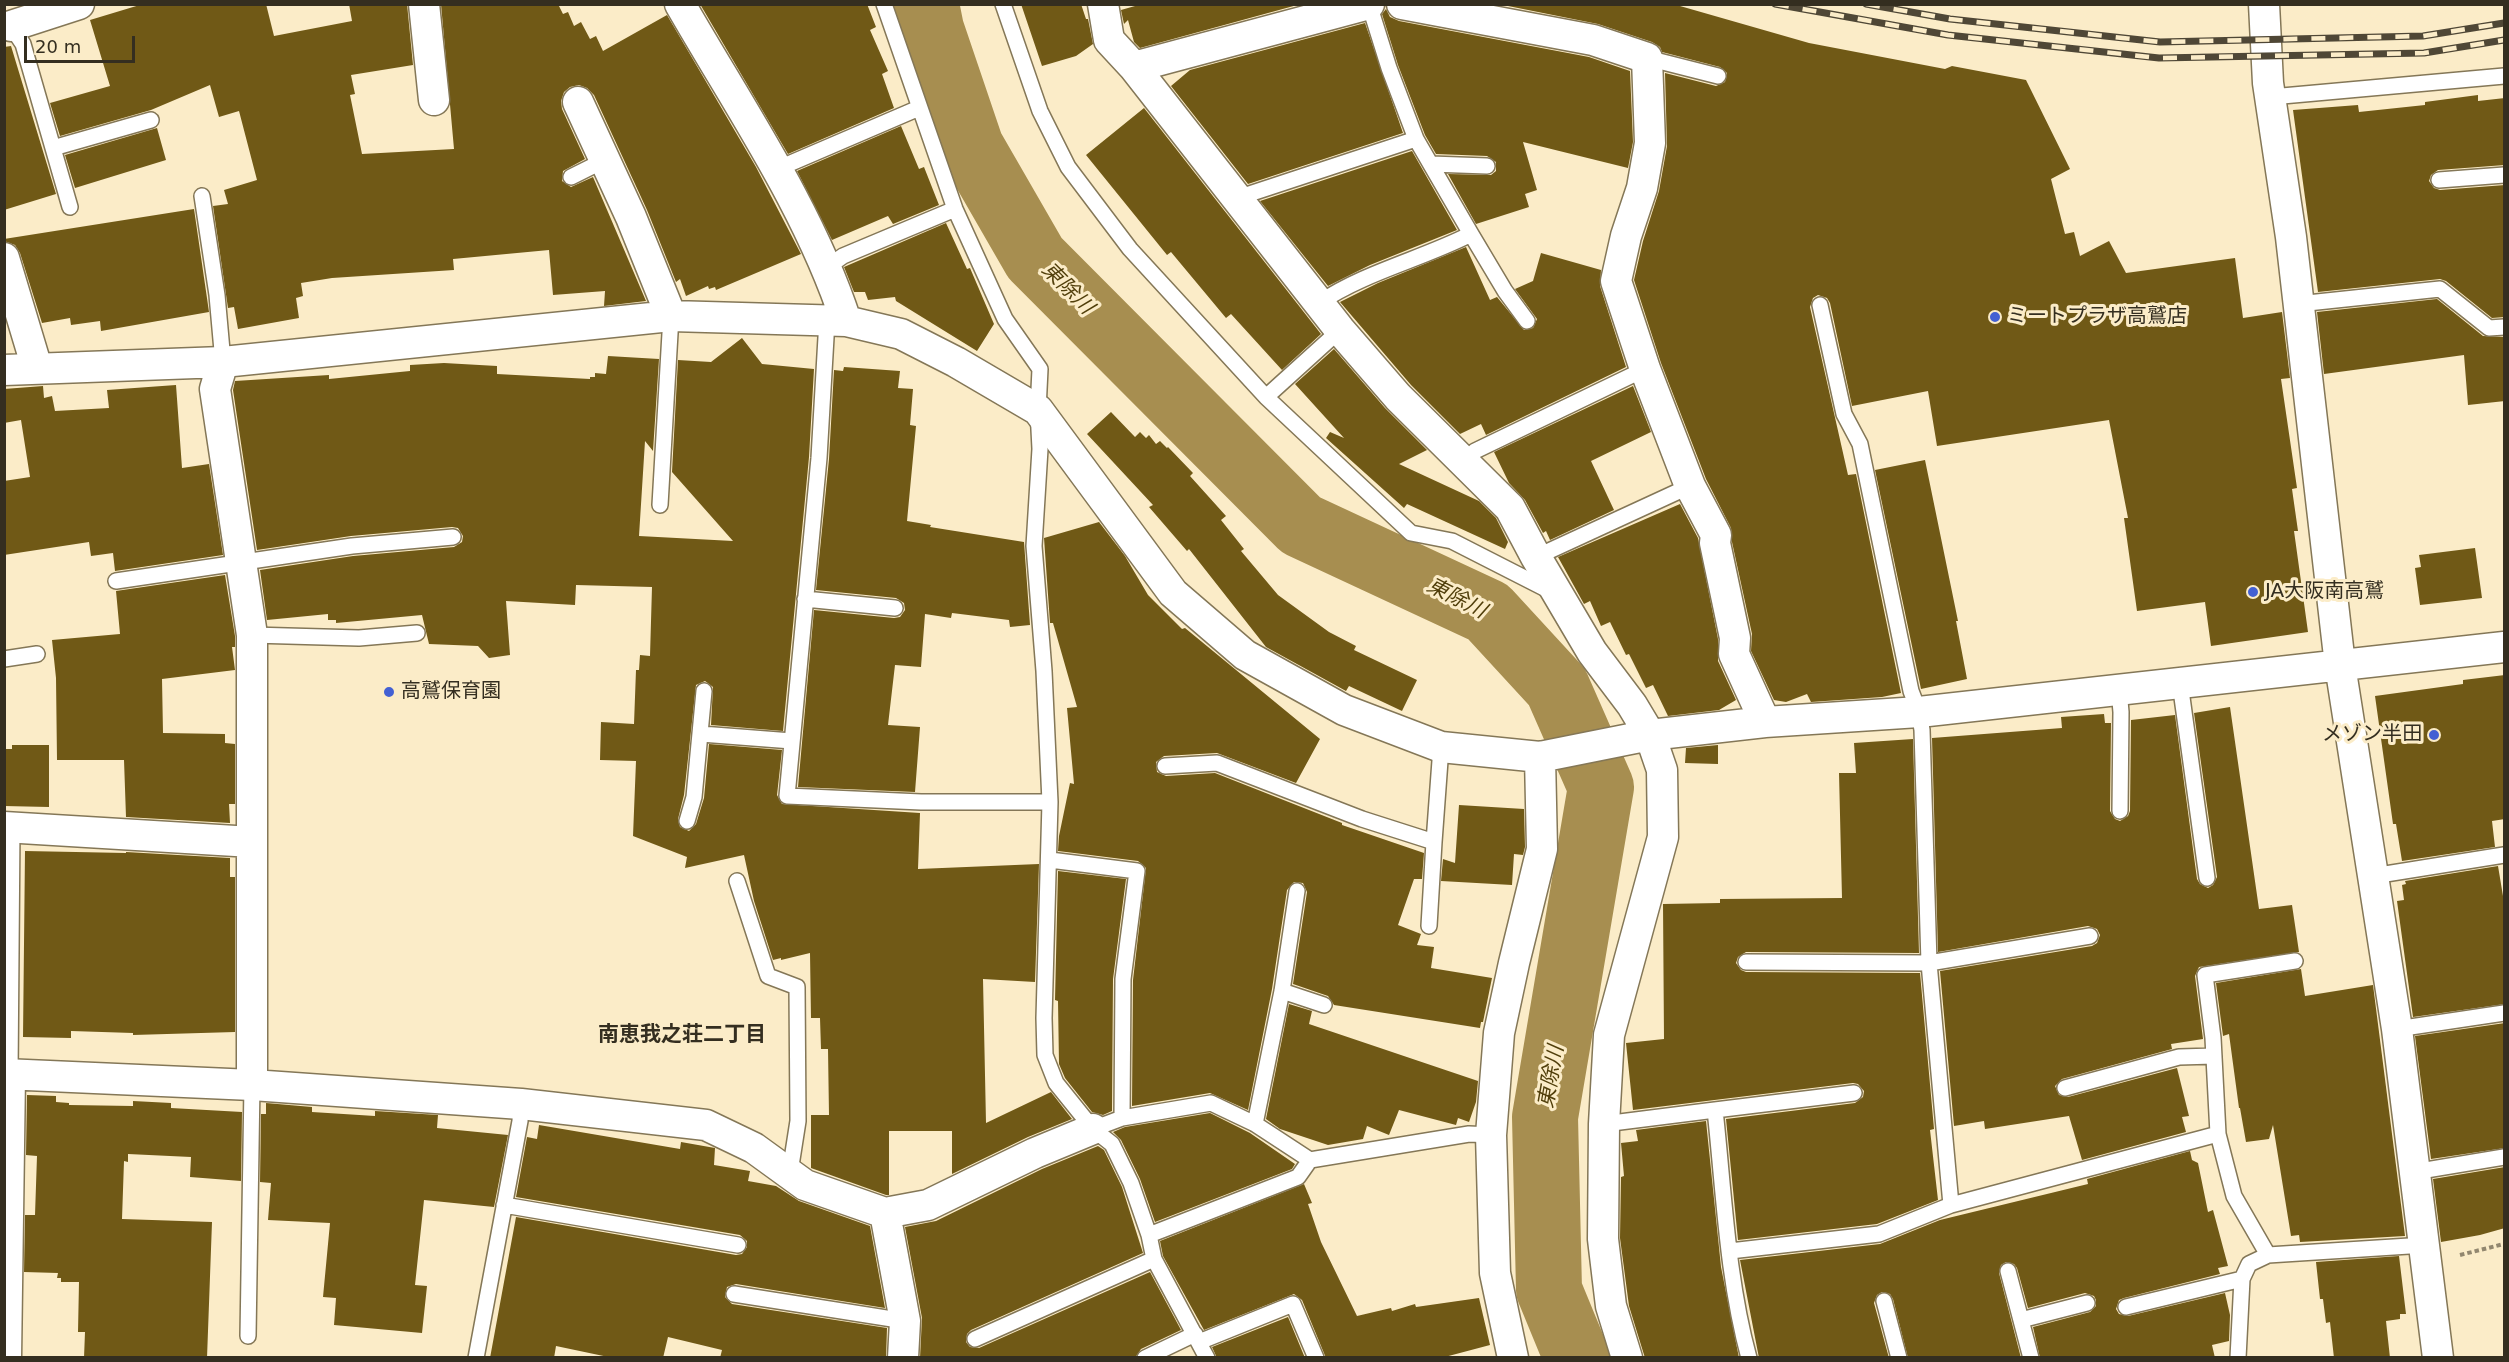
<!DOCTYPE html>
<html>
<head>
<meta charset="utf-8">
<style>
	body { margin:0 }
	#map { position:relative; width:2509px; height:1362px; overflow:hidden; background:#fbecc8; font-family:"DejaVu Sans",sans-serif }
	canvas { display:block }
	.frame { position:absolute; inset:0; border:6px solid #342e20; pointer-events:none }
	.scale { position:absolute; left:24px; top:36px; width:111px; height:27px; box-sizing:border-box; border:3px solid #342e20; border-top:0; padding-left:8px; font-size:18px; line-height:21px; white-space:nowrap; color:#342e20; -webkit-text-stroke:4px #fbecc8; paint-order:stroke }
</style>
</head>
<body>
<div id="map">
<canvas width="2509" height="1362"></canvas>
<div class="frame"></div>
<div class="scale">20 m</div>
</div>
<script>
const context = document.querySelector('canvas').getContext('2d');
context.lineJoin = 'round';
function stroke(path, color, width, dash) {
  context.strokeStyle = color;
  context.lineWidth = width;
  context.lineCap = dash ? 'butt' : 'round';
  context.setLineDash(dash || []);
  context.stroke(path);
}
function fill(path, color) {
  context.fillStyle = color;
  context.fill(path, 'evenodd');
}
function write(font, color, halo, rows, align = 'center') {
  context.font = font + ' "DejaVu Sans","Noto Sans JP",sans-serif';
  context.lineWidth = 6;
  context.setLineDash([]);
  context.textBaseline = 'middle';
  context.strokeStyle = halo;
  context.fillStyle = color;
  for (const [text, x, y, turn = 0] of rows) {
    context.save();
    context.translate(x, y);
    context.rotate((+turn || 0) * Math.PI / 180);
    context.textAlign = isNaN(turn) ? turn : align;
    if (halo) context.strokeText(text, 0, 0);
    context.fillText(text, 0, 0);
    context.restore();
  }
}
const river = new Path2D(`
	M926,4L931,29L971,147L1035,258L1301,525L1488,612L1557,687L1601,787L1545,1117L1549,1290L1577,1358`);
const building = new Path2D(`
	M143,4H266L274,36L352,21L349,4H407L413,65L351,75L355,94L350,95L362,154L454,149L441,4H558L563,14L568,12L574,26L581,22L590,39L596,36L603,51L667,15L756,167L801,254L716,290L715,287L709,289L708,286L686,296L680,279L676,282L647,210L594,95L587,88L579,85L570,87L564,92L561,101L562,109L585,159L563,171L562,181L571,187L593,177L646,301L604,306L605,291L553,295L549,250L453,259L454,270L332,278L301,283L303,296L296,298L299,318L238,329L234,307L228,308L213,206L228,204L224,190L257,180L239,111L219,117L210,85L151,110L60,136L50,103L110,86L90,20Z
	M700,4H867L876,27L870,30L888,71L882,74L894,108L788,154Z
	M1021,4H1081L1086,19H1088L1093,44L1076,56L1042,66Z
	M1142,4H1301L1140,48L1134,42L1128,20L1124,24L1121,10Z
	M1498,4H1673L1809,43L1945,69L1952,66L2026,80L2070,169L2051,179L2065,234L2074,232L2080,256L2109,241L2126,273L2235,258L2243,318L2282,312L2290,378L2281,379L2297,488L2292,489L2298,531H2294L2308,632L2211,646L2205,602L2137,611L2124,518H2128L2109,420L1937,446L1928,391L1852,406L1830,303L1827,298L1818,295L1813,298L1810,307L1848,475L1856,474L1901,693L1882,697L1811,702L1807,694L1786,702L1774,700L1751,651L1752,634L1732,542L1731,528L1706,479L1661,363L1634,280L1643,241L1659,191L1667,146L1665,73L1716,86L1725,82L1727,73L1720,67L1662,52L1660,47L1652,42L1598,24Z
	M1386,9L1390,17L1399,21L1589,57L1630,71L1633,142L1628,168L1523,142L1537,190L1525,194L1529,207L1476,224L1448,174L1491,175L1496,171V162L1487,156L1436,154L1425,135L1398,65L1382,14Z
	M1365,23L1403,133L1248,184L1171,86L1190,70Z
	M11,46L56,194L4,210V47Z
	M2478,95V101L2505,98V165L2438,170L2431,175L2429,181L2434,188L2440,190L2505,185V317L2492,318L2446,281L2440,279L2318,292L2293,110L2358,105L2359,112L2425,105V102Z
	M1144,108L1321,334L1282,370L1231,314L1226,318L1171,252L1167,255L1086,155Z
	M901,126L919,169L924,167L939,205L893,224L888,216L832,240L797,171Z
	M157,128L166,160L75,188L65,155Z
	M1412,151L1457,230L1370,265L1328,286L1260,201Z
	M194,209L209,312L101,331L100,321L71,325L70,318L42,323L20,253L15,245L4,241V239Z
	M946,223L967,269L970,268L994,324L977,351L896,301L895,297L868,300L865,292H854L844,267Z
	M1466,247L1490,300L1497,297L1524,330L1533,328L1537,319L1515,289L1533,281L1541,253L1601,270L1600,286L1626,367L1486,435L1481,424L1460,434L1411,385L1340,302L1378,283Z
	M2437,299L2483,336L2505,337V401L2468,405L2464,355L2324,374L2317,312Z
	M742,338L762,364L814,369L809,457L783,731L711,725L713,687L705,681L696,685L684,795L678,819L680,827L689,831L696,824L704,798L709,744L782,750L777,795L782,804L920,813L918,869L1039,864L1035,982L983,979L986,1123L1051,1092L1072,1119L1028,1137L952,1174V1131H889V1195H886L811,1168V1115H829L828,1049H821L820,1018H811L810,953L781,960V958L773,960L754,901L744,855L685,868L687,857L633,836L636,761L600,760L601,722L634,724L636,670H639L640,655L650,656L652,587L576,585L575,605L506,601L510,655L489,658L478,646L429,644L422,615L336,623V620H328V614L267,620L260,570L353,556L454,547L462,542L463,536L458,528L452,527L351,536L257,550L233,390L235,381L329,375V379L410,371V365L444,363L497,366V374L590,379V377H595V373L606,374L608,356L659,359L653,451L645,441L639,536L733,541L672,472L678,360L711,362Z
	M1334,349L1385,408L1427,450L1399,464L1479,501L1496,518L1508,542L1505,549L1407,504L1404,508L1326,438L1330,432L1344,438L1295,384Z
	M844,367L900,371L898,388L913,389L910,425L916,426L907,521L931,525L930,527L1024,542L1030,625L1010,627L1009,620L952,613L951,618L925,614L921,667L895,665L888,725L920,727L915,792L798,787L814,610L894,618L900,617L905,610L904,603L896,598L816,590L829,459L834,370L843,371Z
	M176,385L182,468L209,464L223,555L115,571L113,553L91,556L89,542L4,555V481L30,477L21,420L4,423V389L43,386L44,398L52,396L55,411L109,408L107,390Z
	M1633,386L1651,432L1591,461L1614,510L1550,540L1546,531L1543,533L1525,500L1509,483L1494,452Z
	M1111,412L1135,437L1140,432L1146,438L1149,435L1156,444L1160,441L1167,448L1168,447L1193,473L1190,476L1226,516L1221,520L1244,549L1241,551L1278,595L1329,632L1356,646L1354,650L1417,680L1402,711L1349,686L1346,691L1266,647L1189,549L1187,551L1149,507L1153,505L1087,434Z
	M1925,460L1958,621H1956L1967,679L1921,689L1875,470Z
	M1680,504L1698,538L1718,639V661L1736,700L1719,710L1668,716L1653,685L1646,688L1629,654L1626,655L1610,622L1601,626L1590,601L1584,604L1558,557Z
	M1099,522L1125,556L1148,595L1182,629L1185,628L1320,739L1296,783L1217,753L1164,756L1156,762L1157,772L1166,776L1215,773L1342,823V825L1424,853L1422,879H1414L1398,925L1421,934L1417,945L1434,947L1431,968L1492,978L1483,1022H1481L1480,1028L1334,1005L1328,996L1293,984L1307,892L1303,883L1294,882L1287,890L1272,989L1248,1110L1210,1093L1132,1106L1133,980L1146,868L1138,861L1058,851L1059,836L1070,783L1074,784L1067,708L1077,707L1053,623H1050L1044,538Z
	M2475,548L2482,598L2420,605L2415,568L2421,567L2419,555Z
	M225,575L235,636V647H232L235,670L162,679L163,733L225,734V743L235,744V804H229L230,823L126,817L124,760H57L56,678L52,640L120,634L116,591Z
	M2505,675V819L2492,821L2495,847L2402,861L2396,824H2393L2375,696L2463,684V680Z
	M2230,707L2259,909L2292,905L2299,952L2199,967L2195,976L2203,1039L2171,1044L2172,1049L2062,1079L2055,1086L2059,1095L2068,1097L2177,1068L2189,1116L2182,1117L2186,1132L2082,1160L2069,1116L1985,1129L1984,1121L1954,1126L1940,971L2092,946L2097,943L2100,935L2097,929L2088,926L1938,952L1932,738L2062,728L2061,717L2104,714L2105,723H2111L2110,811L2115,819L2120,821L2128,816L2130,811L2131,720L2175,715L2197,879L2200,884L2208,888L2213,885L2217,877L2194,713Z
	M1913,739L1919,953L1746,952L1738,957L1736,963L1741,970L1746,972L1920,973L1934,1129L1930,1130L1938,1200L1877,1224L1738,1240L1726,1119L1855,1103L1863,1097L1864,1091L1858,1084L1853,1083L1633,1110L1626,1043L1664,1039L1663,904L1720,903V899L1842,898L1839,773H1856L1854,743Z
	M12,745H49V807L4,806V749H12Z
	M1718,745V764L1685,763L1686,748Z
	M1459,805L1524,809L1525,847L1523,855L1514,854L1512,885L1441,881L1443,859L1455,863Z
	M25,851L126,853V852L230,858V877H235V1032L133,1035V1033L71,1031V1038L23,1037Z
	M2498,866L2505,908V1004L2413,1017L2397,901L2404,900L2402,885L2406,884L2405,881Z
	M1058,871L1126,879L1113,979L1112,1111L1103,1115L1092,1112L1065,1078L1059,1064L1058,1001L1055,1000Z
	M2301,969L2305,996L2373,985L2405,1236L2300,1242L2299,1235L2291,1236L2273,1125L2269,1139L2246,1142L2240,1108H2239L2229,1034L2223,1036L2216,983Z
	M1289,1004L1312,1011L1309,1024L1478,1081L1476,1102L1469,1122L1458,1118L1456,1125L1399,1110L1389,1135L1367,1126L1363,1139L1328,1145L1280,1129L1266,1119Z
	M2505,1023V1148L2431,1159L2415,1036Z
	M27,1095L56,1096V1102L69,1103V1105L133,1106V1101L171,1103V1108L242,1112L241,1181L190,1177L191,1157L128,1154V1162L124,1161L122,1219L212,1222L207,1358H84L85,1332H78L79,1282H61V1278H57L58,1273L24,1272L25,1215H35L37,1156L26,1155Z
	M266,1103L312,1107V1112L375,1116V1111L438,1115L437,1128L508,1135L494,1207L424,1200L415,1285L427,1286L422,1333L334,1325L336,1298L323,1297L330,1223L268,1220L271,1183L260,1182L261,1114H266Z
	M1210,1113L1250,1133L1295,1164L1292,1169L1155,1222L1140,1179L1121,1140L1113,1132L1125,1127Z
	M1706,1121L1721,1267L1739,1358H1645L1629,1306L1620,1238L1621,1177L1624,1176L1621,1143L1638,1141L1636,1130Z
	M539,1125L680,1149L681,1142L715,1148L714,1165L750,1171L748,1181L776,1186L799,1201L870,1226L885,1308L736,1284L727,1287L725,1297L732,1304L887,1328L886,1358H720L722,1350L668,1337L663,1358H613L556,1346L554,1358H490L516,1217L736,1255L742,1254L747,1247V1241L740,1235L516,1197L527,1137L537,1139Z
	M1098,1146L1104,1150L1122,1187L1143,1253L971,1330L967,1334L966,1342L970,1347L979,1348L1150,1272L1181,1330L1141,1349L1135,1358H920L922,1318L905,1227L936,1221L1042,1169Z
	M2190,1151L2192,1160L2198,1163L2208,1212L2213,1210L2228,1266L2218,1268L2220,1274L2124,1298L2119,1300L2116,1309L2119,1314L2128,1316L2225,1293L2230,1315L2229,1341L2212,1345L2215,1358H2040L2033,1327L2090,1312L2096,1306V1300L2094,1296L2085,1293L2028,1308L2017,1268L2014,1264L2006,1262L2001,1265L1999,1273L2021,1358H1908L1893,1299L1890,1294L1882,1292L1877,1295L1874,1303L1889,1358H1759L1740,1260L1880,1244L1940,1220L2088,1184L2087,1179Z
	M2505,1167V1228L2480,1235L2441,1242L2433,1179Z
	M1304,1184L1312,1203L1308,1204L1321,1242L1357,1316L1391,1308L1392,1311L1415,1304L1416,1307L1479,1298L1490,1345L1441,1358H1326L1302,1300L1294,1294L1204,1330L1163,1256L1160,1241Z
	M2399,1256L2406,1314H2400V1319L2386,1321L2390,1358H2334L2330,1322L2326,1323L2323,1299H2320L2316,1262Z
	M1288,1317L1305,1358H1217L1212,1347Z`);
const path = new Path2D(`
	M2460,1255L2504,1244`);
const service = new Path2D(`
	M884,4L955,209L1005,319L1040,369L1038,410L1040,449L1034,546L1044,671L1050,802L1044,1018L1045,1055L1056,1083L1093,1129L1112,1144L1131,1183L1149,1235L1154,1259L1207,1358
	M1003,4L1040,111L1068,167L1130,249L1266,397L1411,533L1452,541L1554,593
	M1369,4L1389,68L1416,139L1471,234L1505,291L1527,321
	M11,26L23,44L70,207
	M1647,58L1718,76
	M2271,97L2504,76
	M53,148L151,120
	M1431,164L1487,166
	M777,169L919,108
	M571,177L605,160
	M2439,180L2504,175
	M202,196L217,295L223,362
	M1237,198L1416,139
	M826,268L843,256L955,209
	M1319,303C1365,272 1422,259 1471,234
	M2298,304L2440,289L2489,328L2504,327
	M1820,305L1844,414L1860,444L1911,691L1919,712L1922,730L1929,963L1951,1205L2218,1134L2234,1196L2268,1255
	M827,320L819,458L787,796L921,802H1050
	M1266,397L1340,330
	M1463,462L1475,451L1645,369
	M660,505L671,316
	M1536,557L1690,486
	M116,581L352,546L453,537
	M805,599L895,608
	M252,635L359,638L417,633
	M4,659L37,654
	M2180,683L2207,878
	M2119,690L2121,712L2120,811
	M701,734L792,741
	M1165,766L1217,763L1362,819L1434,842L1441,747
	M687,821L694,797L704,691
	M1050,860L1137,871L1123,979L1122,1118
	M2373,876L2504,855
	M737,881L768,976L797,987L798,1121L790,1172
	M1429,926L1434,842
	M1746,962L1929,963L2090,936
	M1282,991L1324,1005
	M2397,1029L2504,1013
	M10,1075L12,828
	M2065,1088L2179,1057L2214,1056
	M1715,1110L1854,1093
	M1255,1124L1282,991L1297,891
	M1604,1124L1715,1110C1724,1192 1727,1278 1749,1358
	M1093,1129L1122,1118L1211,1103L1255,1124L1310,1160L1469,1134L1491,1135
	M2218,1134L2213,1038L2205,975L2295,961
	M2414,1172L2504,1157
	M504,1205L738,1245
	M1149,1235L1298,1177L1310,1160
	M1730,1251L1879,1234L1951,1205
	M2008,1271L2031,1358
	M734,1294L905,1321
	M1884,1301L1899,1358
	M2126,1307L2242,1279
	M2021,1320L2087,1303
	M248,1336L252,1085
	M975,1339L1154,1259
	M1199,1342L1293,1304L1316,1358
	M476,1358L520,1121L521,1104
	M1145,1358L1195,1334
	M2238,1358L2242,1279L2249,1264L2268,1255L2425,1245`);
const minor = new Path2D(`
	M424,4L434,100
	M680,4C739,107 809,208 846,321
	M1103,4L1109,40L1134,67L1340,330L1398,397L1510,508L1536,557L1592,652L1632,705L1650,735L1662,770L1663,837L1609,1035L1604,1124L1603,1239L1611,1306L1627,1358
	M1402,4L1593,40L1647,58L1650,143L1642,188L1626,236L1616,281L1645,369L1690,486L1716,535L1715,543L1735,638L1734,654L1765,722
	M2264,4L2268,83L2291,237L2340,665L2397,1029L2438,1358
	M11,26L79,4
	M1134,67L1369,4
	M578,102L631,217L671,316
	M4,258L37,368
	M223,362L215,389L252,635V1085
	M4,370L223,362L671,316L846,321L901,334L956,362L1038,410L1173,593L1245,655L1344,710L1441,747L1540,757L1650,735L1765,722L1919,712L2504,647
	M4,827L252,842
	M4,1074L252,1085L521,1104L706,1125L754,1148L805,1185L885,1213L928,1205L1035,1153L1093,1129
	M885,1213L905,1321L903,1358
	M6,1358L10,1075
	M1513,1358L1495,1273L1491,1135L1499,1033L1514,963L1542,849L1540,757`);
const rail = new Path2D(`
	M1775,4L1948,35L2159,58L2424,53L2504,40
	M1866,4L1950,19L2160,42L2423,36L2504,23`);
const markers = [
	[1995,317,6,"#4360d3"],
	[2253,592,6,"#4360d3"],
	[389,692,6,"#4360d3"],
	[2434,735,6,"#4360d3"]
];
const poiNames = [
	["ミートプラザ高鷲店",2007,317],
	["JA大阪南高鷲",2265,592],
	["高鷲保育園",401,692],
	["メゾン半田",2422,735,"right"]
];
const waterNames = [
	["東除川",1067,289,45],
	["東除川",1456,599,27],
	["東除川",1552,1077,-80]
];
const neighbourhoodNames = [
	["南恵我之荘二丁目",682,1036]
];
stroke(river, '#a78e50', 66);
fill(building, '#705916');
stroke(service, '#847757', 18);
stroke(minor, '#847757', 33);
stroke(path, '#92876f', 4, [4.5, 3]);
stroke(service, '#fff', 15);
stroke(minor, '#fff', 30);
stroke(rail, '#4f4736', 7);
stroke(rail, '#fbecc8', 4.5, [14]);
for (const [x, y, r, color] of markers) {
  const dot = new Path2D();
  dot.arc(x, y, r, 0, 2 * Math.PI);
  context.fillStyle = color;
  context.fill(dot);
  stroke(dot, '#fbecc8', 2);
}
write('20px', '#342e20', '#fbecc8', poiNames, 'left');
write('italic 21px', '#513f0b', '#fbecc8', waterNames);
write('bold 21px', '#342e20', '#fbecc8', neighbourhoodNames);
</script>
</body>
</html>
